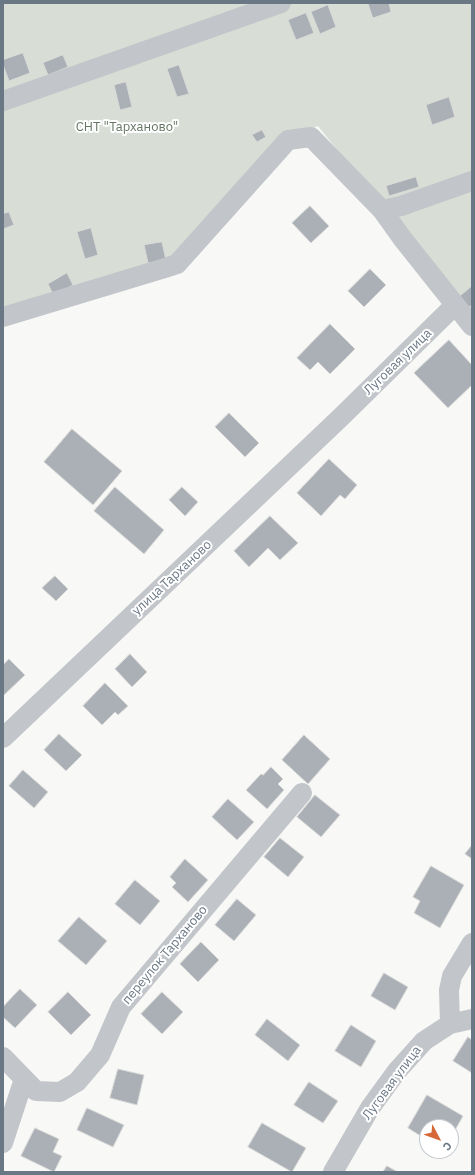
<!DOCTYPE html>
<html>
<head>
<meta charset="utf-8">
<style>
	body { margin:0 }
	#map { position:relative; width:475px; height:1175px; overflow:hidden; background:#f8f8f6; font-family:"IBM Plex Sans",sans-serif }
	canvas { display:block }
	.frame { position:absolute; inset:0; border:4px solid #6a7785; pointer-events:none }
	.north { position:absolute; left:419px; top:1119px; width:40px; height:40px; box-sizing:border-box; background:#fff; border:1px solid #c3c9ce; border-radius:50%; rotate:131deg; font-size:11px; font-weight:700; line-height:16px; text-align:center; color:#6a7785 }
	.north::after { content:''; display:block; margin:auto; width:14px; height:18px; background:#d66838; clip-path:polygon(50% 0,100% 100%,50% 72%,0 100%) }
</style>
</head>
<body>
<div id="map">
<canvas width="475" height="1175"></canvas>
<div class="frame"></div>
<div class="north">С</div>
</div>
<script>
const context = document.querySelector('canvas').getContext('2d');
context.lineJoin = 'round';
function fill(path, color) {
  context.fillStyle = color;
  context.fill(path, 'evenodd');
}
function stroke(path, color, width, dash) {
  context.strokeStyle = color;
  context.lineWidth = width;
  context.lineCap = dash ? 'butt' : 'round';
  context.setLineDash(dash || []);
  context.stroke(path);
}
function write(font, color, halo, rows, align = 'center') {
  context.font = font + ' "IBM Plex Sans",sans-serif';
  context.lineWidth = 4;
  context.setLineDash([]);
  context.textBaseline = 'middle';
  context.strokeStyle = halo;
  context.fillStyle = color;
  for (const [text, x, y, turn = 0] of rows) {
    context.save();
    context.translate(x, y);
    context.rotate((+turn || 0) * Math.PI / 180);
    context.textAlign = isNaN(turn) ? turn : align;
    if (halo) context.strokeText(text, 0, 0);
    context.fillText(text, 0, 0);
    context.restore();
  }
}
const green = new Path2D(`
	M3,3H472V319L318,126L283,141L175,260L3,315Z`);
const building = new Path2D(`
	M368,3H389L391,12L373,18Z
	M328,5L336,27L320,34L311,12Z
	M306,13L314,33L296,40L288,20Z
	M23,53L30,73L9,81L3,65V60Z
	M63,55L68,67L48,75L43,63Z
	M179,65L189,94L177,97L167,69Z
	M126,82L132,107L120,110L114,85Z
	M449,97L455,117L432,125L426,105Z
	M262,130L266,137L257,142L252,135Z
	M416,177L419,187L389,196L386,186Z
	M310,206L329,226L311,243L292,223Z
	M9,212L14,225L3,229V214Z
	M91,228L98,255L85,259L77,232Z
	M162,242L166,260L148,263L144,245Z
	M370,269L386,285L364,307L348,291Z
	M67,273L73,285L54,296L48,284Z
	M472,286V305L468,308L459,297Z
	M330,324L355,349L330,374L318,362L310,370L297,358Z
	M449,340L472,365V385L448,408L414,373Z
	M229,413L259,443L245,457L215,427Z
	M72,429L122,471L93,505L44,462Z
	M329,459L357,485L345,499L340,495L321,516L297,493Z
	M115,487L164,530L144,554L94,511Z
	M182,487L198,502L185,516L169,500Z
	M270,516L298,543L280,560L268,548L249,567L234,551Z
	M55,576L68,589L56,601L42,588Z
	M130,654L147,672L132,687L115,669Z
	M9,659L25,675L3,696V665Z
	M105,683L128,706L118,715L115,712L102,725L83,706Z
	M59,734L82,755L66,771L44,750Z
	M304,735L330,759L308,784L282,760Z
	M271,767L283,779L278,784L284,790L267,809L246,790L261,774L263,775Z
	M23,770L48,792L34,808L9,786Z
	M315,795L340,815L321,837L297,817Z
	M228,799L254,822L237,840L212,817Z
	M280,838L304,857L288,877L264,857Z
	M472,845V859L465,854Z
	M185,859L208,880L188,902L172,887L176,883L170,877Z
	M431,866L464,885L440,928L414,913L420,901L413,897Z
	M135,880L160,901L140,925L115,904Z
	M237,899L256,915L234,941L215,925Z
	M79,917L107,941L86,965L58,941Z
	M201,942L219,960L198,982L180,964Z
	M384,973L408,987L395,1010L371,996Z
	M20,989L37,1005L15,1028L3,1017V1007Z
	M68,992L91,1015L71,1035L48,1012Z
	M162,992L183,1012L162,1034L141,1014Z
	M267,1019L300,1045L288,1061L255,1035Z
	M351,1025L376,1041L361,1067L335,1051Z
	M468,1037L472,1040V1073L453,1061Z
	M118,1069L144,1075L137,1105L110,1098Z
	M309,1082L338,1101L323,1123L294,1105Z
	M427,1095L463,1116L454,1132L451,1130V1127H427V1140L408,1128Z
	M87,1108L124,1125L113,1147L77,1130Z
	M262,1123L306,1148L292,1172L248,1147Z
	M35,1128L59,1139L53,1152L62,1156L54,1172L21,1156Z
	M387,1166L398,1172H383Z`);
const minor = new Path2D(`
	M3,101L281,3
	M382,210L401,206L472,181
	M3,317L165,268L177,264L288,140L311,137L382,210L402,238L472,326
	M3,738L340,418L455,305
	M450,1024L449,990L452,976L472,943
	M3,1057L36,1091L60,1092L77,1082L100,1055L121,1007L302,793
	M3,1143L24,1079
	M333,1172L370,1108L397,1071L424,1041L450,1024L472,1019`);
const parkNames = [
	["СНТ \"Тарханово\"",127,127]
];
const streetNames = [
	["Луговая улица",398,362,-44],
	["улица Тарханово",172,578,-43],
	["переулок Тарханово",165,955,-50],
	["Луговая улица",392,1083,-53]
];
fill(green, '#d8ddd5');
fill(building, '#aab0b6');
stroke(building, '#dadad8', 1);
stroke(minor, '#c2c5c9', 20);
write('13px', '#667764', '#fff', parkNames);
write('13px', '#6a7785', '#fff', streetNames);
</script>
</body>
</html>
